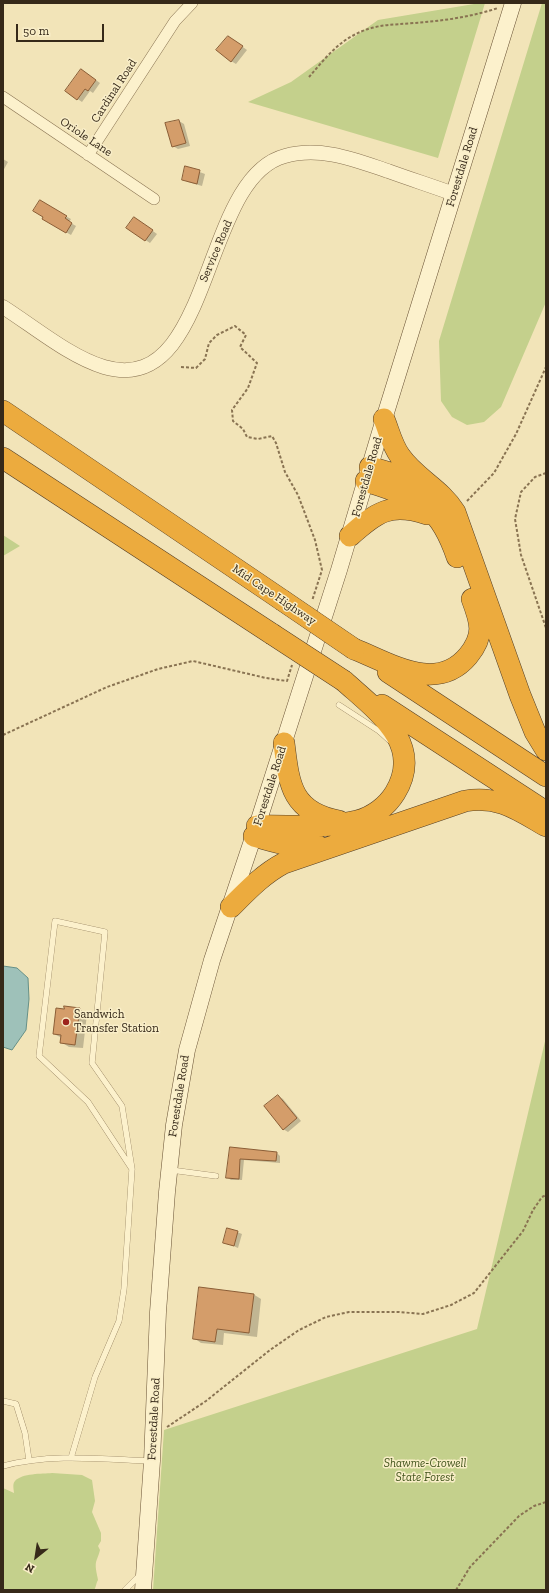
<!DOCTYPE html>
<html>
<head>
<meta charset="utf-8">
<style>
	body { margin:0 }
	#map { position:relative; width:549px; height:1593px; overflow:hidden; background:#f2e4b8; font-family:"Zilla Slab",serif }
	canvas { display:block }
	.frame { position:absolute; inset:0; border:4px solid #362919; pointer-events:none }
	.north { position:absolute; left:16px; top:1537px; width:40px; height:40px; -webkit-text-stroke:3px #f9eec8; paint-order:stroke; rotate:210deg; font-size:11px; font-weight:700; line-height:16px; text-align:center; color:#362919 }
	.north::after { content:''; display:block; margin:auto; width:14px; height:18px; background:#362919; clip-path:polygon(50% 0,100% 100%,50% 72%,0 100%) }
	.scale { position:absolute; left:16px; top:24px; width:88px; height:18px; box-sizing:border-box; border:2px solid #362919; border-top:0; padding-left:5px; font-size:12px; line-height:14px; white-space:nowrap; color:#362919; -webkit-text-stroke:3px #f9eec8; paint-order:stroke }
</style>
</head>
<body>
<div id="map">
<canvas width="549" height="1593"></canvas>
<div class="frame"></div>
<div class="north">N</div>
<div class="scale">50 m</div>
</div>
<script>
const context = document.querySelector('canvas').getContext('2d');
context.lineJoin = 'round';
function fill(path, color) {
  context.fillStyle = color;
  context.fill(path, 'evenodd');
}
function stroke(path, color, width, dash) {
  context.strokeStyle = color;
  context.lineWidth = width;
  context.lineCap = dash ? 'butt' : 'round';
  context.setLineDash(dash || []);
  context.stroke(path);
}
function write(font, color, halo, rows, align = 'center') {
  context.font = font + ' "Zilla Slab",serif';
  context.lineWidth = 3;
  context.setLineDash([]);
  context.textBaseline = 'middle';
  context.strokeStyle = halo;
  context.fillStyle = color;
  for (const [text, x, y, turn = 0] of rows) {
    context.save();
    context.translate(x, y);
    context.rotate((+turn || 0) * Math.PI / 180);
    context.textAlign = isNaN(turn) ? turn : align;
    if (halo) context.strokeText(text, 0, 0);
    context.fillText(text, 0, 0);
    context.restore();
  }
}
const green = new Path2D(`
	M480,3H485L438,158L248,102L291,82L378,20Z
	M542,3H546V302L501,407L484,422L467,425L452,417L441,401L439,341Z
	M3,535L20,546L3,556Z
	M546,1037V1590H153L164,1430L477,1329Z
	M52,1473L82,1475L92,1480L95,1501L92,1512L101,1533V1541L98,1546L100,1550C99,1554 98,1556 97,1559C94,1565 97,1574 98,1580C96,1583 96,1588 94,1590H3V1488L14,1493C14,1490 12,1484 15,1481C22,1473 42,1474 52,1473Z`);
const water = new Path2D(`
	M3,966L17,968L28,978L29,999L26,1030L12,1050L3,1047Z`);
const shadow = new Path2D(`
	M229,37L247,50L236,64L231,61Z
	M86,73L100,83L93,93L90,91L82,102L66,91Z
	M179,121L184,124L190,146L178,149L173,146Z
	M3,159L8,162L3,171Z
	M186,167L205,174L202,186L188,182L183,179Z
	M40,202L71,219L69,222L76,226L71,235L43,219L45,216Z
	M139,221L157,234L150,243L127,228Z
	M79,1009L87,1014L83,1048L69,1047L61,1042L62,1038L54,1034Z
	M278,1096L283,1099L301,1121L288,1132L283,1129Z
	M230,1148L277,1153L280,1156V1163L244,1160L242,1180H231L228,1178Z
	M237,1232L242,1234L238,1248L224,1242Z
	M253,1294L261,1299L257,1337L224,1333L223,1345L201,1343L194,1338Z`);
const building = new Path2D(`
	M228,36L243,46L231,62L216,50Z
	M81,69L96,80L88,91L85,89L77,100L65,91Z
	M179,120L186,143L172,147L165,123Z
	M185,166L200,170L197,184L182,180Z
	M40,200L67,216L65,218L72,223L66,233L42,219L43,217L33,211Z
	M134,217L153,230L145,241L126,228Z
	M64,1006L80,1008L75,1045L60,1043L61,1035L53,1034L56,1008L64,1009Z
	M278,1095L297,1118L283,1130L264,1106Z
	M230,1147L277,1152L276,1161L240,1159L239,1179L226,1178Z
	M227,1228L238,1231L234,1246L223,1243Z
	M199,1287L254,1294L249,1333L217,1329L215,1342L193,1339Z`);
const path = new Path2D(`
	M309,77C322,62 336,44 354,35C374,24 392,25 414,23C442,21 471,17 498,8
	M181,367L196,368L205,359L209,343L217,335L235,326L246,335L240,347L257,363L248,388L232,410L233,421L243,429L247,437L258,439L272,436L276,443L285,472L298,495L315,540L322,570L312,601
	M546,473L535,477L521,492L515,519L521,555L546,628
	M467,501L494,473L516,434L546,367
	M3,735L107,687L158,669L193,661L266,678L287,681L292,665
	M167,1427L206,1401L270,1350L299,1330L326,1317L349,1312H399L423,1314L451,1305L474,1293L523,1231L533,1210L542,1197L546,1195
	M456,1590L470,1567L519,1516L534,1506L546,1502`);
const service = new Path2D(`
	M339,705L379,731L389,740
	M171,1170L216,1176
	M3,1401L16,1404L25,1433L29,1460
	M71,1458L95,1377L119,1321L124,1289L132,1169L122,1106L92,1063L105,932L55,921L39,1056L88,1102L132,1169
	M3,1466C51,1453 101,1459 150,1461
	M125,1590L141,1574`);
const minor = new Path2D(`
	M3,97L154,199
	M88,155L175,21L192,3`);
const tertiary = new Path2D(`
	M3,307C33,326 70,357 104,367C214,399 200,178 285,156C321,146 355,160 388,171C410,179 432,186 454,194`);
const secondary = new Path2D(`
	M143,1590L152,1461L158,1312L167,1192L174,1125L187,1050L212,960L257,826L339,570L384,419L513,3`);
const motorway = new Path2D(`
	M3,411L282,600
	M384,419C389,431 392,445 400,456C415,478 441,489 455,512L520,695L535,732L546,750
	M3,458L272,634
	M370,467L421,482
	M366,481C418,499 438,501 457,557
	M350,536C377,512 390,502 427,514
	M354,649C390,663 436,694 468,656C485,635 481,623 472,599
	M388,672L546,776
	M382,705L543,810
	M284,743C289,784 291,812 339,821
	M257,826C291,825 325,829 357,821C373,817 387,806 395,793C425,744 376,710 344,681
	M254,836C276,842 295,849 318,846
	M231,907C247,891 263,874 284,863L465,801C498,795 518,810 546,826`);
const motorwayBridge = new Path2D(`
	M282,600L354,649
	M272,634L344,681`);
const markers = [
	[66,1022,4,"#9d241d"]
];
const streetNames = [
	["Cardinal Road",114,91,-57],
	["Oriole Lane",86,137,34],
	["Forestdale Road",462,167,-73],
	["Service Road",216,251,-67],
	["Forestdale Road",367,477,-74],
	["Mid Cape Highway",274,595,34],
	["Forestdale Road",270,786,-72],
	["Forestdale Road",179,1096,-81],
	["Forestdale Road",154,1419,-87]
];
const poiNames = [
	["Sandwich",74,1015],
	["Transfer Station",74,1029]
];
const parkNames = [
	["Shawme-Crowell",425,1464],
	["State Forest",425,1478]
];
fill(green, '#c4d08c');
fill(water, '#9ec1b9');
stroke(water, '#658f87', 1);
fill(shadow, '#0003');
fill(building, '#d49d6a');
stroke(building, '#8a5d36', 1);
stroke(service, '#897352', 6);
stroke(minor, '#897352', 12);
stroke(tertiary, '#897352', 15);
stroke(secondary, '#6a5336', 17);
stroke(motorway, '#564027', 22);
stroke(path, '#897352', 2, [3, 2]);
stroke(service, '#fcf1cc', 5.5);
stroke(minor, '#fcf1cc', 11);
stroke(tertiary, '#fcf1cc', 14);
stroke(secondary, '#fcf1cc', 16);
stroke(motorway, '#ecab3e', 21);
stroke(motorwayBridge, '#564027', 22, []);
stroke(motorwayBridge, '#ecab3e', 21);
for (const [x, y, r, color] of markers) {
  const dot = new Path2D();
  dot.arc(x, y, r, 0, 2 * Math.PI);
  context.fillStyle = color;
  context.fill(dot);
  stroke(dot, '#f9eec8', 1.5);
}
write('12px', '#362919', '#f9eec8', streetNames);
write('12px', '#362919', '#f9eec8', poiNames, 'left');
write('italic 12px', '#43551d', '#f9eec8', parkNames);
</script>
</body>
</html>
